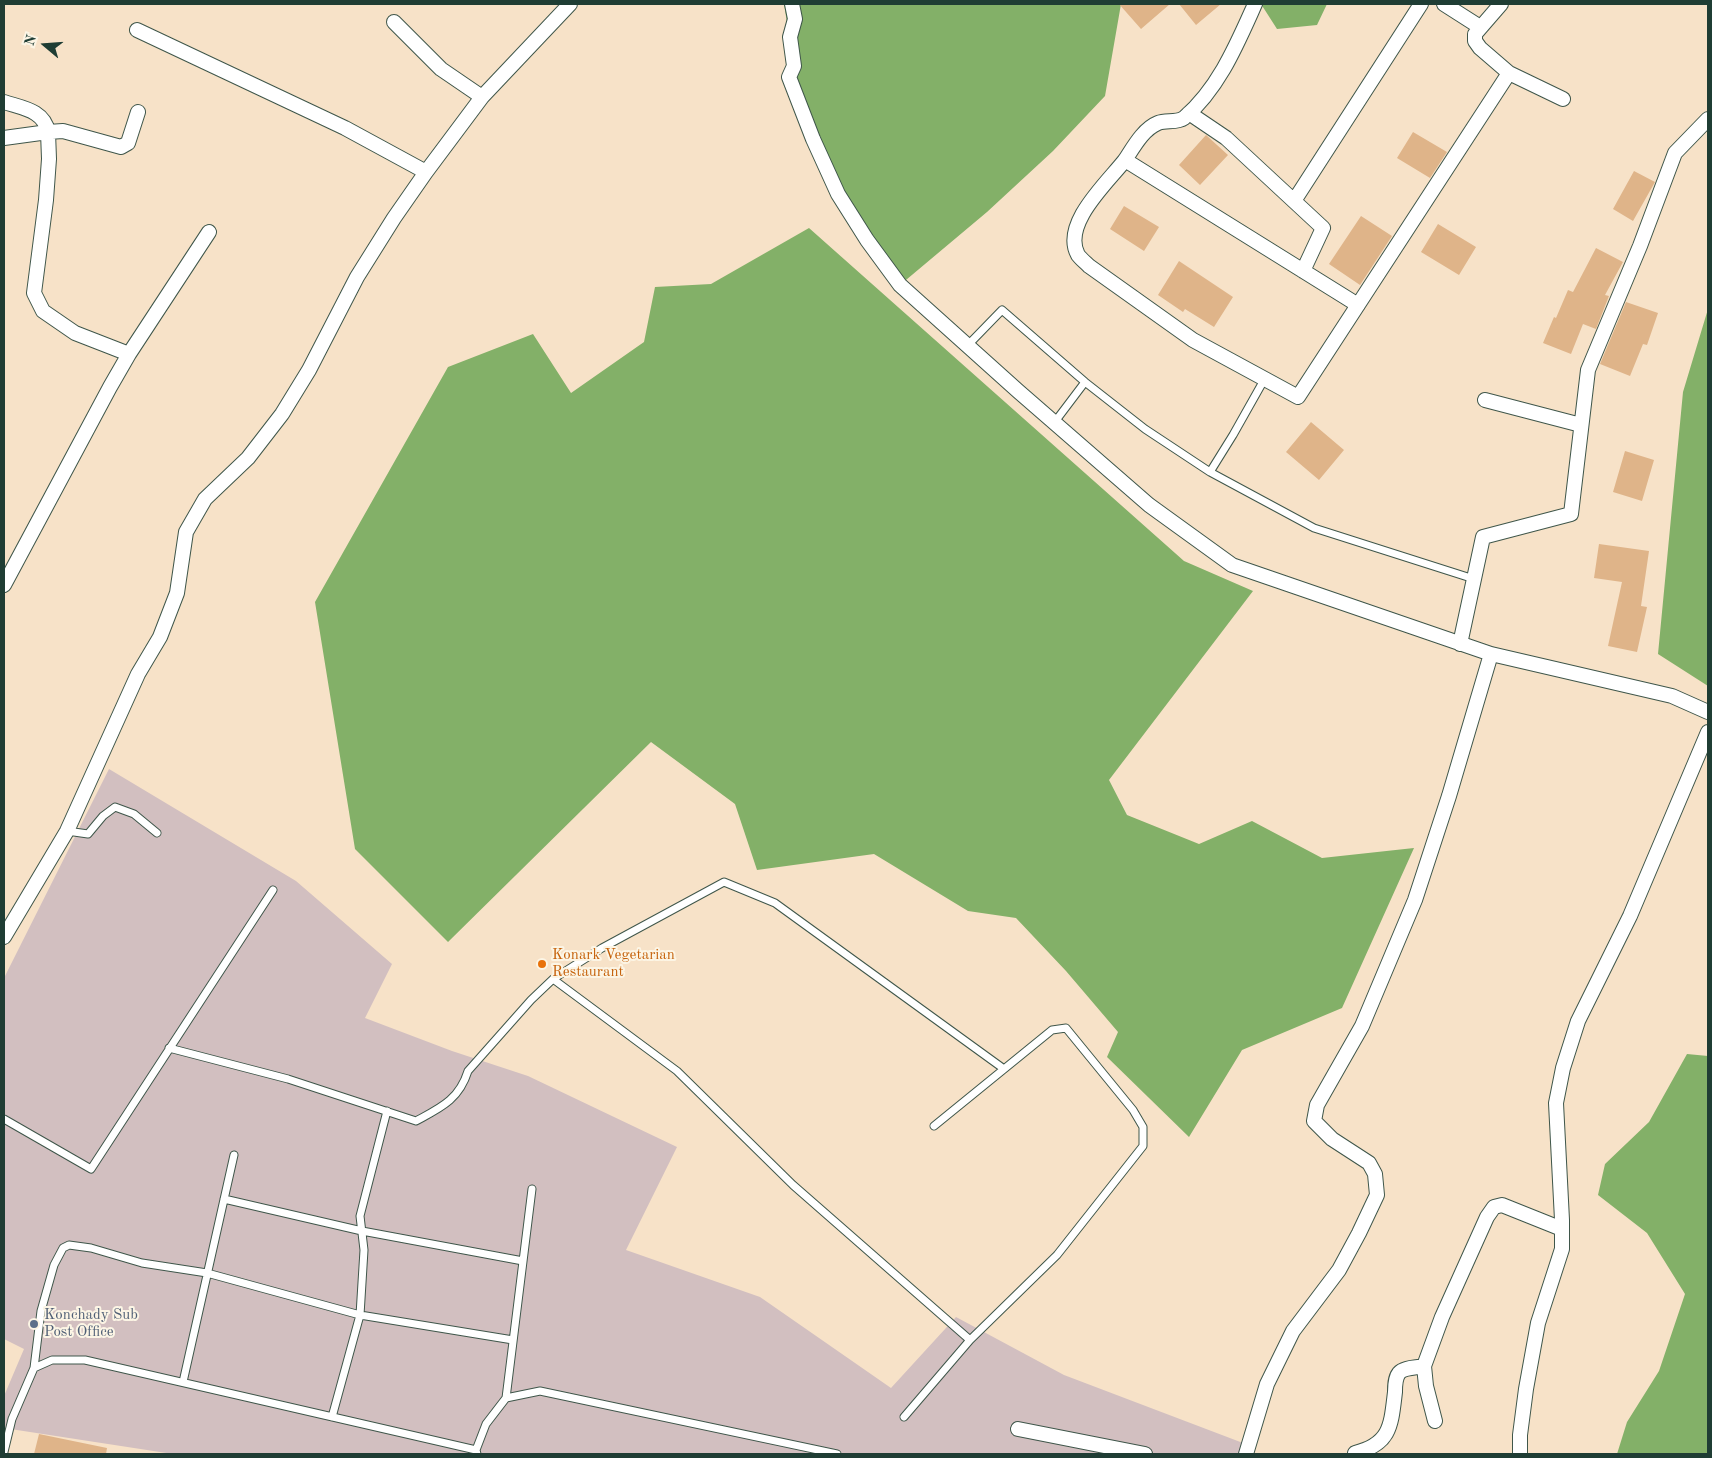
<!DOCTYPE html>
<html>
<head>
<meta charset="utf-8">
<style>
	body { margin:0 }
	#map { position:relative; width:1712px; height:1458px; overflow:hidden; background:#f7e2c8; font-family:"Old Standard TT",serif }
	canvas { display:block }
	.frame { position:absolute; inset:0; border:5px solid #1f3d34; pointer-events:none }
	.north { position:absolute; left:20px; top:20px; width:50px; height:50px; -webkit-text-stroke:4px #fcf5e5; paint-order:stroke; rotate:288deg; font-size:14px; font-weight:700; line-height:20px; text-align:center; color:#1f3d34 }
	.north::after { content:''; display:block; margin:auto; width:18px; height:22px; background:#1f3d34; clip-path:polygon(50% 0,100% 100%,50% 72%,0 100%) }
</style>
</head>
<body>
<div id="map">
<canvas width="1712" height="1458"></canvas>
<div class="frame"></div>
<div class="north">N</div>
</div>
<script>
const context = document.querySelector('canvas').getContext('2d');
context.lineJoin = 'round';
function fill(path, color) {
  context.fillStyle = color;
  context.fill(path, 'evenodd');
}
function stroke(path, color, width, dash) {
  context.strokeStyle = color;
  context.lineWidth = width;
  context.lineCap = dash ? 'butt' : 'round';
  context.setLineDash(dash || []);
  context.stroke(path);
}
function write(font, color, halo, rows, align = 'center') {
  context.font = font + ' "Old Standard TT",serif';
  context.lineWidth = 4;
  context.setLineDash([]);
  context.textBaseline = 'middle';
  context.strokeStyle = halo;
  context.fillStyle = color;
  for (const [text, x, y, turn = 0] of rows) {
    context.save();
    context.translate(x, y);
    context.rotate((+turn || 0) * Math.PI / 180);
    context.textAlign = isNaN(turn) ? turn : align;
    if (halo) context.strokeText(text, 0, 0);
    context.fillText(text, 0, 0);
    context.restore();
  }
}
const industrial = new Path2D(`
	M109,769L296,881L392,964L365,1018L452,1051L528,1076L677,1147L626,1250L760,1297L891,1388L956,1317L1064,1375L1243,1443L1241,1454H173L4,1428V1396L24,1349L4,1339V978Z`);
const forest = new Path2D(`
	M784,4H1121L1105,96L1053,151L987,212L900,285L813,139L794,66Z
	M1261,4H1327L1317,25L1277,29Z
	M809,228L1184,561L1253,591L1109,780L1127,815L1199,844L1252,821L1322,858L1414,848L1342,1008L1242,1050L1189,1137L1107,1057L1118,1032L1066,971L1016,918L968,911L874,854L757,870L735,804L651,742L448,942L355,849L315,602L448,367L533,334L571,393L644,342L655,287L711,284Z
	M1708,309V686L1658,654L1683,392Z
	M1687,1054L1708,1056V1454H1617L1627,1422L1659,1371L1685,1294L1647,1233L1598,1195L1605,1164L1649,1122Z`);
const building = new Path2D(`
	M1119,4H1170L1141,29Z
	M1179,4H1221L1196,25Z
	M1413,132L1447,152L1430,178L1397,158Z
	M1206,135L1228,155L1200,185L1179,165Z
	M1634,171L1655,182L1633,221L1613,209Z
	M1124,206L1159,227L1144,251L1110,229Z
	M1361,216L1392,236L1360,285L1329,264Z
	M1438,224L1476,247L1459,275L1421,252Z
	M1596,248L1623,262L1605,295L1609,296L1596,329L1583,324L1571,354L1543,343L1554,317L1556,318L1568,290L1573,292Z
	M1179,261L1233,297L1214,327L1185,309L1183,312L1158,295Z
	M1626,302L1658,313L1647,345L1643,344L1630,376L1600,364Z
	M1311,422L1344,450L1319,480L1286,452Z
	M1625,451L1654,460L1642,501L1613,492Z
	M1599,544L1649,551L1641,606L1647,607L1637,652L1608,646L1622,582L1594,578Z
	M39,1434L107,1448L106,1454H34Z`);
const service = new Path2D(`
	M967,346L1002,310L1085,382L1145,429L1210,472L1233,435L1264,380
	M1054,423L1085,382
	M1210,472L1314,528L1474,579
	M67,831L88,834L103,816L115,807L134,814L157,833
	M553,979L677,1071L793,1185L970,1340
	M169,1048L288,1079L416,1121C440,1108 459,1100 468,1071L531,1000L553,979L602,948L724,882L775,903L1004,1069
	M4,1119L91,1169L273,890
	M224,1199L362,1231L523,1261
	M34,1368L41,1311L54,1265L63,1248L69,1245L91,1248L142,1263L207,1273L360,1315L513,1340
	M183,1382L234,1155
	M506,1398L532,1189
	M332,1417L360,1315L364,1250L360,1216L387,1111
	M904,1417L970,1340L1057,1255L1143,1146V1127L1133,1110L1066,1028L1052,1030L934,1126
	M476,1450L486,1424L506,1398L540,1391L837,1454
	M4,1452L12,1419L34,1368L52,1360H85L476,1450L477,1454`);
const minor = new Path2D(`
	M792,4L795,19L790,37L794,66L789,77L813,139L838,194L867,240L900,285L1018,391L1149,505L1232,565L1491,654L1672,696L1708,712
	M1444,4L1480,27
	M1501,4L1475,34V41L1480,48L1509,73L1563,99
	M394,22L441,69L482,97
	M137,30L345,128L426,172
	M4,102C22,108 44,110 48,132L63,131L121,147L128,143L138,112
	M1189,113L1226,138L1323,228L1303,271
	M4,138L48,132L49,159L46,200L34,293L43,311L75,333L129,354L110,387L4,585
	M1125,160C1133,148 1143,129 1158,123C1166,120 1177,123 1184,118C1219,88 1237,44 1255,4
	M1294,201L1421,4
	M1358,305L1125,160C1108,182 1061,224 1078,255C1081,259 1086,263 1089,266L1193,340L1298,397L1509,73
	M129,354L209,232
	M1485,400L1581,425
	M1460,644L1483,537L1571,514L1588,370L1640,246L1675,153L1708,119
	M4,937L67,831L138,674L160,637L177,593L186,532L205,499L248,458L282,414L309,370L357,277L394,218L426,172L482,97L570,4
	M1435,1421L1426,1386L1424,1366L1442,1317L1487,1217L1494,1207L1502,1205L1562,1229
	M1018,1429L1145,1454
	M1355,1453C1391,1444 1391,1425 1395,1392C1395,1386 1395,1378 1399,1373C1404,1367 1417,1368 1424,1366
	M1246,1454L1267,1384L1293,1331L1339,1270L1359,1233L1377,1195L1375,1174L1369,1163L1332,1139L1314,1121L1317,1105L1362,1026L1415,900L1449,796L1491,654
	M1520,1454V1435L1526,1389L1538,1323L1562,1249V1220L1556,1103L1563,1068L1578,1021L1630,916L1708,732`);
const markers = [
	[542,964,5,"#e8710a"],
	[34,1324,5,"#5c6f8a"]
];
const foodNames = [
	["Konark Vegetarian",552,955],
	["Restaurant",552,972]
];
const serviceNames = [
	["Konchady Sub",44,1315],
	["Post Office",44,1332]
];
fill(industrial, '#d2bfc0');
fill(forest, '#83b068');
fill(building, '#dfb489');
stroke(service, '#3f564a', 9);
stroke(minor, '#3f564a', 16);
stroke(service, '#fff', 7);
stroke(minor, '#fff', 14);
for (const [x, y, r, color] of markers) {
  const dot = new Path2D();
  dot.arc(x, y, r, 0, 2 * Math.PI);
  context.fillStyle = color;
  context.fill(dot);
  stroke(dot, '#fcf5e5', 2);
}
write('15px', '#c56008', '#fcf5e5', foodNames, 'left');
write('15px', '#4e5e75', '#fcf5e5', serviceNames, 'left');
</script>
</body>
</html>
